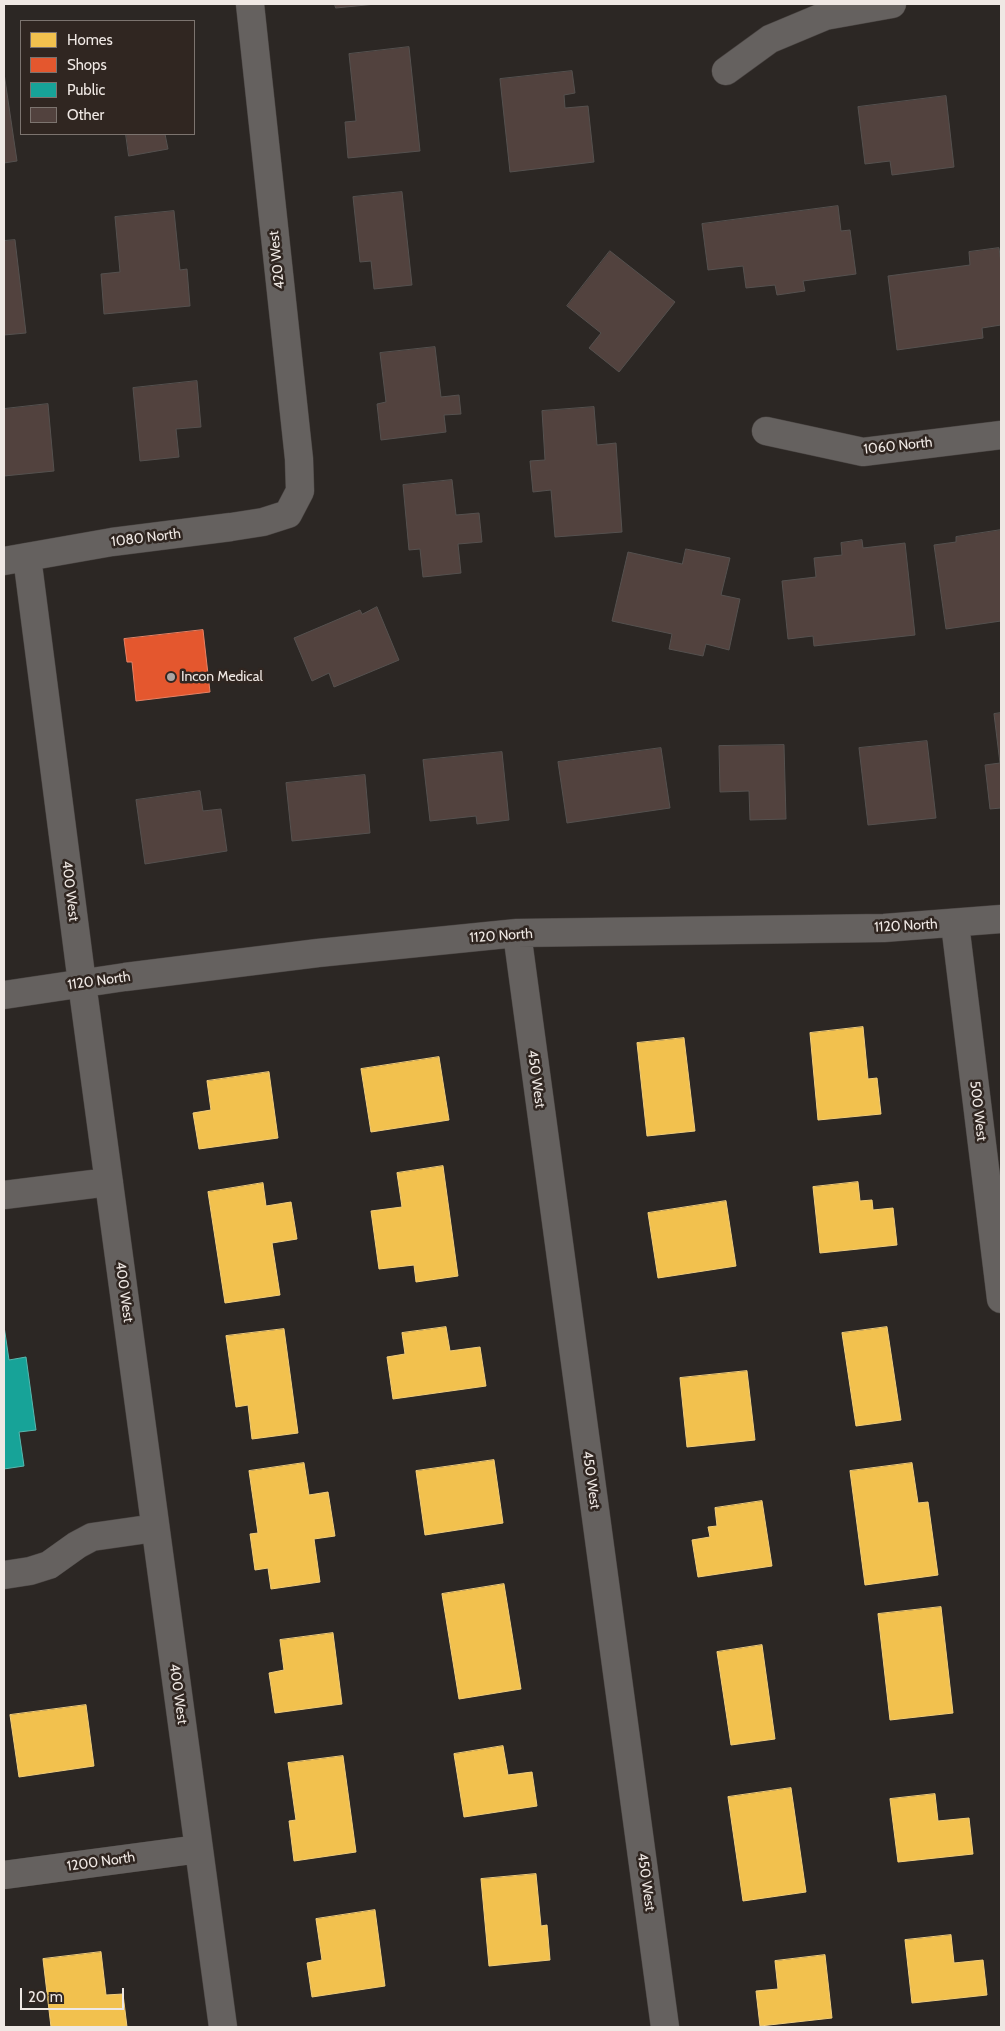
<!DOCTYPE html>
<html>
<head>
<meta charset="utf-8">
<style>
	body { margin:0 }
	#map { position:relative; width:1005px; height:2031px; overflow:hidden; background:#2c2724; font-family:Cabin,sans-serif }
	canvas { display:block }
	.frame { position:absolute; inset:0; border:5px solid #efe8e4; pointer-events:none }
	.legend { position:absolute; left:20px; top:20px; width:175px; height:115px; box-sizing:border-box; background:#302621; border:1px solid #7c746f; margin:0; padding:6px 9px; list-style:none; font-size:15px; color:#efe8e4 }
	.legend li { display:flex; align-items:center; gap:10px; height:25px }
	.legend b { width:25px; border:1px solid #7c746f }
	.scale { position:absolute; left:20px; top:1988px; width:104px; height:22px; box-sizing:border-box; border:2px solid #efe8e4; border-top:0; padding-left:6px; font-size:15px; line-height:18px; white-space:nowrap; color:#efe8e4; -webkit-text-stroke:4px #302621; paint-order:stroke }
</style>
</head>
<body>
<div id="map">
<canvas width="1005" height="2031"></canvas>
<div class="frame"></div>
<ul class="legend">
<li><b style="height:14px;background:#f2c14e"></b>Homes</li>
<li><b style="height:14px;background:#e4572e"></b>Shops</li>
<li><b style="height:14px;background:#17a398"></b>Public</li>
<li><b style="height:14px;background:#52423e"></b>Other</li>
</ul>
<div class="scale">20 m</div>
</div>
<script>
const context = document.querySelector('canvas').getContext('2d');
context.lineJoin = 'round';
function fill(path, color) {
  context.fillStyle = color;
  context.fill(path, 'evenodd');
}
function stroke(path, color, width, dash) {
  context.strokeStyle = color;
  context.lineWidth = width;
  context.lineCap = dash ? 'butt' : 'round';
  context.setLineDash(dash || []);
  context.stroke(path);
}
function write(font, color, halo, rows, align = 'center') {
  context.font = font + ' Cabin,sans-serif';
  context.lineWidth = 5;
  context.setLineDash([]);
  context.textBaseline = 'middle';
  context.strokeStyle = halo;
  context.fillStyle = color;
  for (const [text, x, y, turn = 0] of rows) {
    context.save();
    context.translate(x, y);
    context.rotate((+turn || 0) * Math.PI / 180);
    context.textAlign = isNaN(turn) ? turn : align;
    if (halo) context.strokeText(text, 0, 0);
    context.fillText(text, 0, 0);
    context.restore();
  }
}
const homes = new Path2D(`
	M863,1027L868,1079L877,1078L881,1114L818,1120L810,1033Z
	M684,1038L695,1131L647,1136L637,1043Z
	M439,1057L449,1120L371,1132L361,1069Z
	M269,1072L278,1138L199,1149L193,1113L211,1110L207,1081Z
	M443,1166L458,1276L416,1282L414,1265L379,1269L371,1211L402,1207L397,1173Z
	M858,1182L860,1201L872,1200L873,1210L893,1208L897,1245L820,1253L813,1187Z
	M263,1183L266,1206L291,1202L297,1239L272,1243L280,1295L225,1303L208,1192Z
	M726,1201L736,1266L658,1278L648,1213Z
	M446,1327L450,1351L480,1347L486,1386L393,1399L387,1357L405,1354L402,1333Z
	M887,1327L901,1420L856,1426L842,1333Z
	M284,1329L298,1433L252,1439L248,1405L236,1407L226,1336Z
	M747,1371L755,1440L687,1447L680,1378Z
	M494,1460L503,1523L425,1535L416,1471Z
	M304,1463L309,1495L328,1492L335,1536L314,1539L320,1582L271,1589L268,1568L255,1570L250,1534L258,1533L249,1471Z
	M912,1463L918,1503L928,1502L938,1575L865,1585L850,1471Z
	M762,1501L772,1566L698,1577L692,1540L710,1537L708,1527L717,1526L715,1508Z
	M504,1584L521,1689L459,1699L442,1594Z
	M941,1607L953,1713L890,1720L878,1614Z
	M333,1633L342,1704L275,1713L269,1673L284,1670L280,1640Z
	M762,1645L775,1739L731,1745L717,1652Z
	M86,1705L94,1766L19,1777L10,1715Z
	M503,1746L508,1775L532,1772L537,1806L464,1817L454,1754Z
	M343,1756L356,1852L294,1861L289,1821L296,1820L288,1763Z
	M791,1788L806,1892L743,1901L728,1797Z
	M935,1794L938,1821L969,1818L973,1854L898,1862L890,1799Z
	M536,1874L541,1926L547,1925L550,1960L489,1966L481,1879Z
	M375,1910L385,1986L312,1997L307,1963L322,1960L316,1919Z
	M951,1935L954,1963L983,1960L987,1995L912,2003L905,1940Z
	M101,1952L106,1995L123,1994L127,2027H51L43,1959Z
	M825,1955L832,2018L760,2026L756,1991L778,1989L775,1961Z`);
const shops = new Path2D(`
	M203,630L210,692L136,701L132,662H127L124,639Z`);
const public = new Path2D(`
	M4,1326L9,1360L26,1357L36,1430L19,1432L24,1466L4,1469Z`);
const building = new Path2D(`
	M335,4H376L336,8Z
	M409,47L420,151L348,158L345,122L356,121L349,54Z
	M572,71L575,93L564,95L565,108L588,106L594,162L510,172L500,79Z
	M4,73L17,161L4,163Z
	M946,96L954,167L892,175L890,161L865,164L858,107Z
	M126,134H165L168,149L129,156Z
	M402,192L412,285L374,289L371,261L360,262L353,197Z
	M838,206L841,231L850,230L856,274L803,281L805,291L777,295L775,285L746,288L743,266L708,270L702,224Z
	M174,211L180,270L187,269L190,306L104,314L101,274L120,272L115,217Z
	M15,240L26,333L4,335V241Z
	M999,248L1001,263V325L982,328L983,338L897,350L888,276L970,265L969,252Z
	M610,251L675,302L619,372L589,348L601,333L567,306Z
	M435,347L441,397L459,395L461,414L444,415L446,432L381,440L377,404L386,402L380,353Z
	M197,381L201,427L176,429L179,457L140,461L133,388Z
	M48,404L54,471L4,476V409Z
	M594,407L597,445L616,443L622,532L555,537L551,490L533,492L530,461L545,460L542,411Z
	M452,480L456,515L479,513L482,542L458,544L461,573L423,577L420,549L409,550L403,485Z
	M1001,530V621L946,629L934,545L956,542V537Z
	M862,540L863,548L905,543L915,635L814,646L813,636L788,639L782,581L816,577L814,558L842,555L841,543Z
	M686,549L730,558L721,595L740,599L729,650L706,644L703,656L669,649L672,634L612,621L628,552L682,564Z
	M377,607L399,660L334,687L329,673L312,681L294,638L360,610L362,614Z
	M1001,713V808L990,809L985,765L1000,763L994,714Z
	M927,741L936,818L868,825L859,748Z
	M784,745L786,819L750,820L749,791L720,792L719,746Z
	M661,748L670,808L567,823L558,762Z
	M502,752L509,820L477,824L476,816L430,821L423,760Z
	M365,775L370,833L292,841L286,783Z
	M200,791L203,811L221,809L227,851L145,864L136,800Z`);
const minor = new Path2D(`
	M726,71L770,39L825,16L892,4
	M766,431L863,452L1001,435
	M27,557L82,983L223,2027
	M4,561L112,542L231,527L263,522L288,514L300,491L299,459L250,4
	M955,924L1001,1299
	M517,933L665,2027
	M4,995L125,977L318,953L517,933L884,928L1001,919
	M4,1195L109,1182
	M4,1575L30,1571L49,1565L77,1545L92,1537L155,1528
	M4,1875L199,1849`);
const markers = [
	[171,677,5,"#aba4a1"]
];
const streetNames = [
	["420 West",277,260,-96],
	["1060 North",898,446,-6],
	["1080 North",146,538,-7],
	["400 West",70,891,83],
	["1120 North",906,926,-3],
	["1120 North",501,936,-4],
	["1120 North",99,981,-8],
	["450 West",536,1079,82],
	["500 West",978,1111,83],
	["400 West",124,1292,82],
	["450 West",591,1480,82],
	["400 West",178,1694,82],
	["1200 North",101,1862,-8],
	["450 West",646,1882,82]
];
const poiNames = [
	["Incon Medical",181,677]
];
fill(homes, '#f2c14e');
stroke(homes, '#f1cd7b', 1);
fill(shops, '#e4572e');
stroke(shops, '#e78265', 1);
fill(public, '#17a398');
stroke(public, '#58b8af', 1);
fill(building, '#52423e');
stroke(building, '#55514f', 1);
stroke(minor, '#484341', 29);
stroke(minor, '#65615f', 28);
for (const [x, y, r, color] of markers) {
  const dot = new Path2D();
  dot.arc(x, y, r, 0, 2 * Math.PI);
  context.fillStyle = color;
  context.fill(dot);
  stroke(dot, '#302621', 2);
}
write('14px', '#efe8e4', '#302621', streetNames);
write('14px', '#efe8e4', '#302621', poiNames, 'left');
</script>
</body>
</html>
